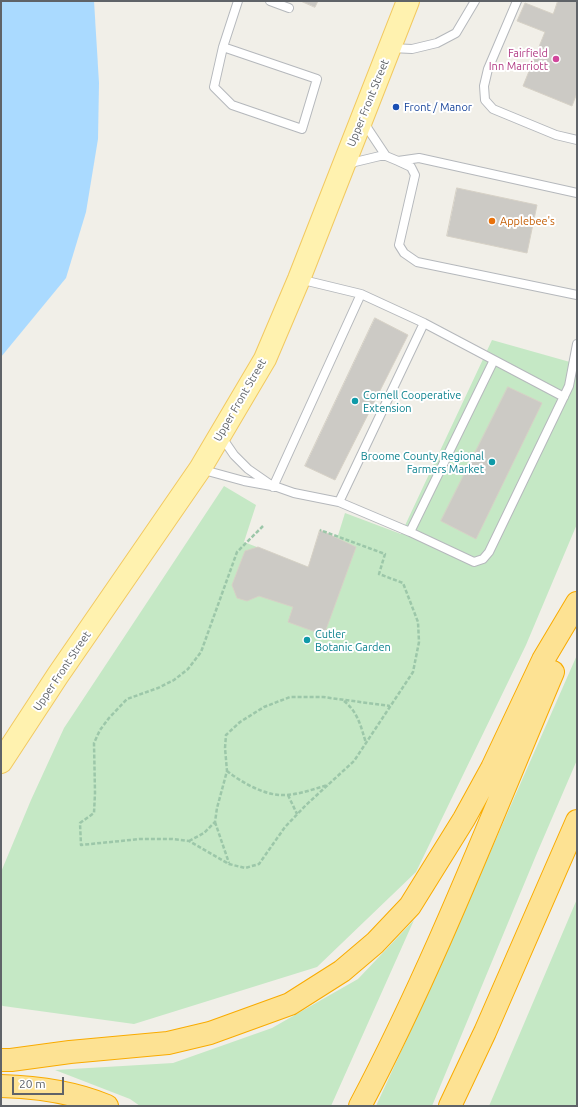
<!DOCTYPE html>
<html>
<head>
<meta charset="utf-8">
<style>
	body { margin:0 }
	#map { position:relative; width:578px; height:1107px; overflow:hidden; background:#f1efe8; font-family:Ubuntu,sans-serif }
	canvas { display:block }
	.frame { position:absolute; inset:0; border:2px solid #5f6368; pointer-events:none }
	.scale { position:absolute; left:12px; top:1077px; width:52px; height:18px; box-sizing:border-box; border:2px solid #5f6368; border-top:0; padding-left:5px; font-size:12px; line-height:14px; white-space:nowrap; color:#5f6368; -webkit-text-stroke:3px #fff; paint-order:stroke }
</style>
</head>
<body>
<div id="map">
<canvas width="578" height="1107"></canvas>
<div class="frame"></div>
<div class="scale">20 m</div>
</div>
<script>
const context = document.querySelector('canvas').getContext('2d');
context.lineJoin = 'round';
function fill(path, color) {
  context.fillStyle = color;
  context.fill(path, 'evenodd');
}
function stroke(path, color, width, dash) {
  context.strokeStyle = color;
  context.lineWidth = width;
  context.lineCap = dash ? 'butt' : 'round';
  context.setLineDash(dash || []);
  context.stroke(path);
}
function write(font, color, halo, rows, align = 'center') {
  context.font = font + ' Ubuntu,sans-serif';
  context.lineWidth = 4;
  context.setLineDash([]);
  context.textBaseline = 'middle';
  context.strokeStyle = halo;
  context.fillStyle = color;
  for (const [text, x, y, turn = 0] of rows) {
    context.save();
    context.translate(x, y);
    context.rotate((+turn || 0) * Math.PI / 180);
    context.textAlign = isNaN(turn) ? turn : align;
    if (halo) context.strokeText(text, 0, 0);
    context.fillText(text, 0, 0);
    context.restore();
  }
}
const green = new Path2D(`
	M492,340L577,364V524L526,645L416,872L317,967L134,1024L3,1006L1,1005V872L31,800L64,728L224,486L256,505L244,542L326,574L345,513L401,534Z
	M577,655V760L537,853L432,1106H376L434,980Z
	M577,899V1106H489Z
	M414,920L331,1106H140L130,1099L55,1070L173,1063L272,1028L358,979Z`);
const water = new Path2D(`
	M1,1H94L99,83L98,139L86,212L66,278L1,357Z`);
const building = new Path2D(`
	M301,1H318L315,7Z
	M558,1H577V93L572,106L523,86L545,32L517,21L525,3L553,14Z
	M457,188L537,205L527,253L447,236Z
	M375,318L408,335L335,480L305,466Z
	M508,387L542,403L476,539L441,521Z
	M320,530L356,547L324,635L288,622L293,607L259,596L247,601L237,598L232,585L245,551L258,547L308,567Z`);
const path = new Path2D(`
	M263,526L237,552L201,652L188,669L174,680L158,688L127,699L109,718L100,730L94,743L95,793L94,813L80,823L81,845L140,839H172L189,841L229,864L245,868L259,864L285,827L306,805L354,761L413,672L419,642L418,622L403,583L379,574L385,554L320,530
	M344,701C358,712 361,727 366,743
	M227,771C241,782 262,794 280,795C296,796 313,789 328,785
	M288,795L297,814
	M215,822L229,863
	M189,841L204,833L215,822L217,808L227,771L225,748L226,735L240,722L264,707L290,697H323L390,706`);
const service = new Path2D(`
	M270,1L289,8
	M517,1L488,69L484,86L485,100L493,109L556,135L577,140
	M223,47L317,79L302,129L232,105L214,87L223,47L238,1
	M391,48L412,49L437,43L456,33L475,1
	M366,123L368,129L386,156
	M398,161L411,167L415,175L399,245L404,253L417,262L577,295
	M348,166L355,162L380,156H386L398,161L419,158L577,193
	M299,279L361,294L424,323L564,397
	M221,436L234,455L248,469L271,485
	M200,469L244,481L277,487L294,493L339,502L424,323
	M273,487L361,294
	M339,502L410,532L474,562L483,559L489,552L569,386L577,344
	M410,532L494,360`);
const primary = new Path2D(`
	M1,762L58,675L200,469L265,359L299,279L408,1`);
const motorway = new Path2D(`
	M1,1060H11L70,1052L168,1043L210,1033L290,1004L342,971L375,943L410,906L464,819L492,768L543,660L577,603
	M1,1086C37,1087 74,1092 107,1106
	M360,1106C434,966 491,818 553,672
	M450,1106L485,1032L577,821`);
const markers = [
	[556,59,4,"#d1479c"],
	[396,107,4,"#1a4fb4"],
	[492,221,4,"#e8710a"],
	[355,401,4,"#0f9aa8"],
	[492,462,4,"#0f9aa8"],
	[307,640,4,"#0f9aa8"]
];
const hotelNames = [
	["Fairfield",548,53],
	["Inn Marriott",548,66]
];
const streetNames = [
	["Upper Front Street",368,103,-68],
	["Upper Front Street",240,400,-60],
	["Upper Front Street",62,671,-56]
];
const transitNames = [
	["Front / Manor",404,107]
];
const foodNames = [
	["Applebee's",500,221]
];
const cultureNames = [
	["Cornell Cooperative",363,395],
	["Extension",363,408],
	["Broome County Regional",484,456,"right"],
	["Farmers Market",484,469,"right"],
	["Cutler",315,634],
	["Botanic Garden",315,647]
];
fill(green, '#c5e8c5');
fill(water, '#aadaff');
fill(building, '#cccac5');
stroke(building, '#d6d1c6', 1);
stroke(service, '#b5b8bc', 10);
stroke(primary, '#f2c960', 24);
stroke(motorway, '#f9ab00', 24);
stroke(path, '#9cc7a9', 2.5, [4, 2]);
stroke(service, '#fff', 8);
stroke(primary, '#fff2af', 22);
stroke(motorway, '#fde293', 22);
for (const [x, y, r, color] of markers) {
  const dot = new Path2D();
  dot.arc(x, y, r, 0, 2 * Math.PI);
  context.fillStyle = color;
  context.fill(dot);
  stroke(dot, '#fff', 1.5);
}
write('11px', '#b23c85', '#fff', hotelNames, 'right');
write('11px', '#5f6368', '#fff', streetNames);
write('11px', '#164399', '#fff', transitNames, 'left');
write('11px', '#c56008', '#fff', foodNames, 'left');
write('11px', '#0d838f', '#fff', cultureNames, 'left');
</script>
</body>
</html>
